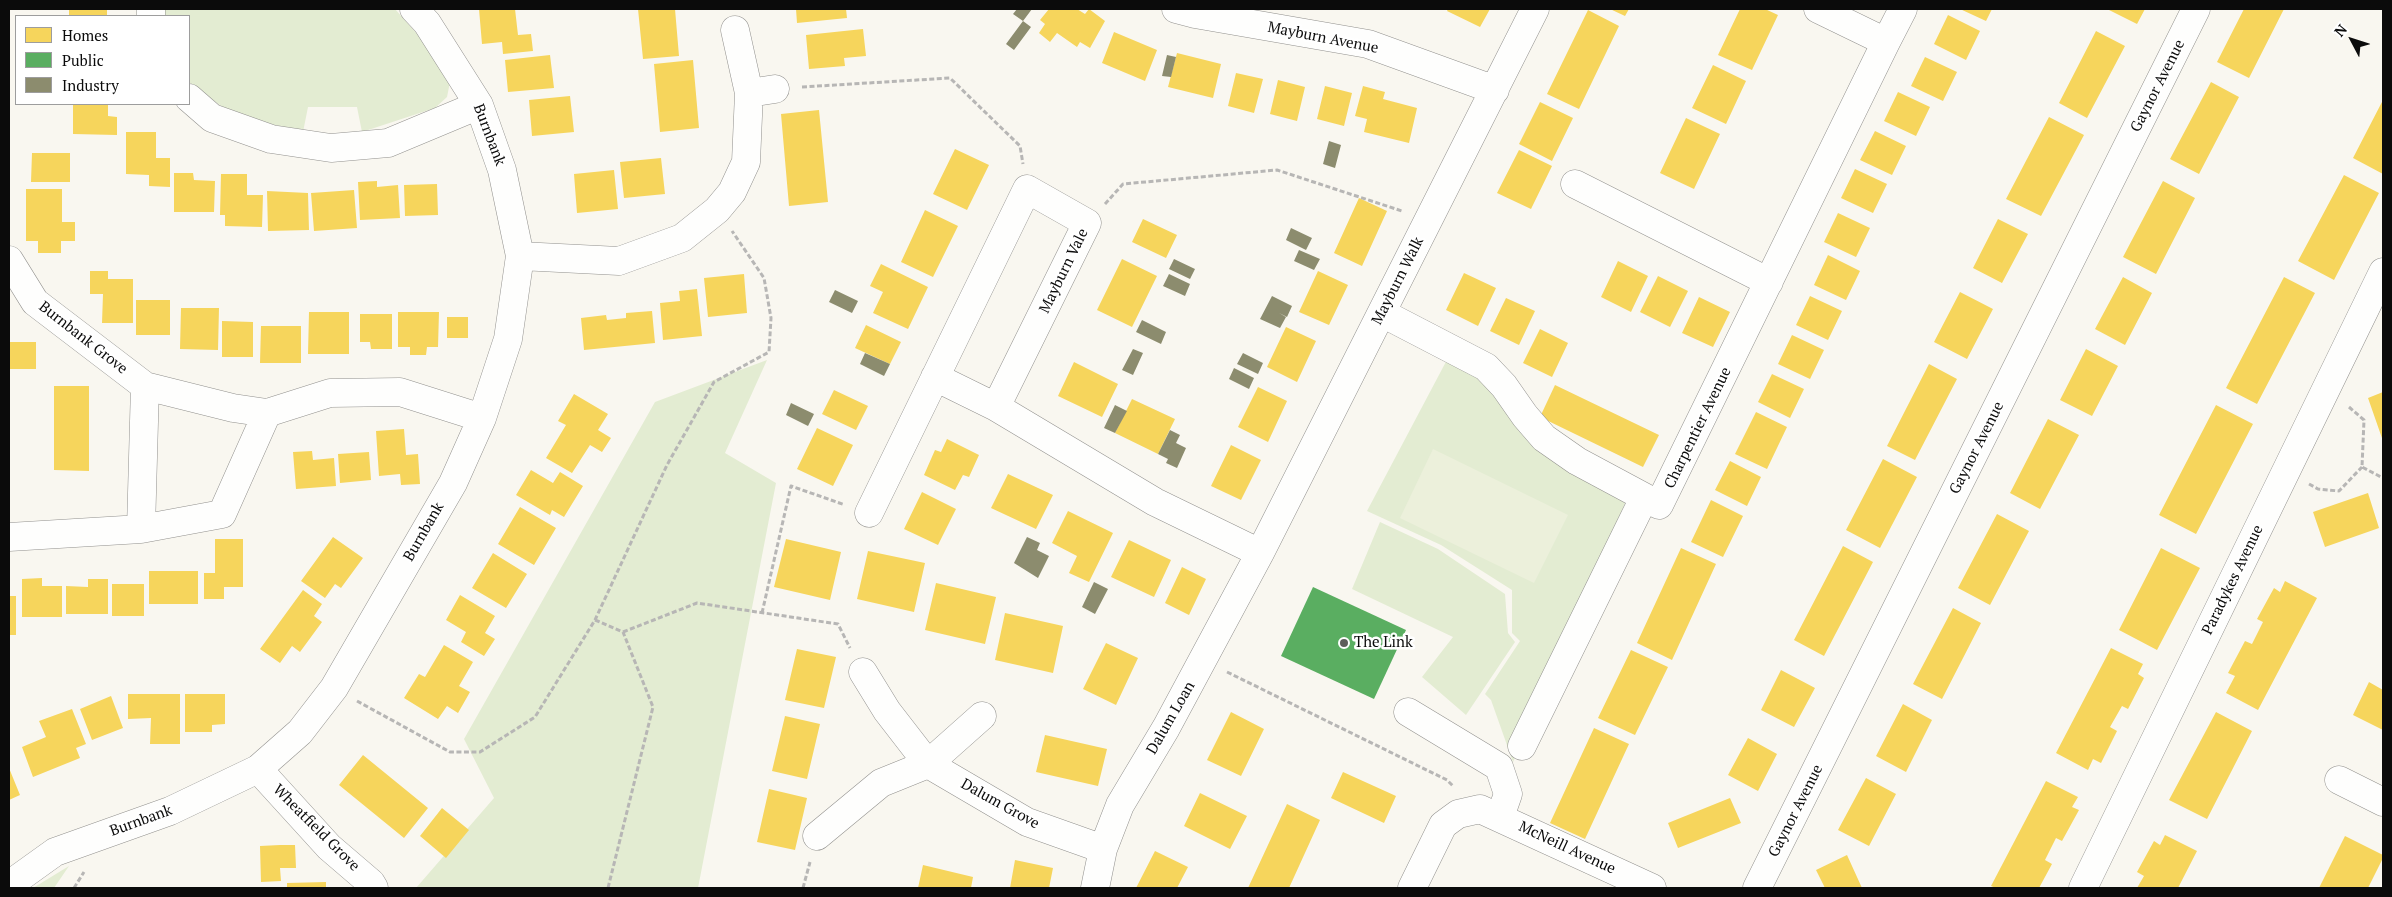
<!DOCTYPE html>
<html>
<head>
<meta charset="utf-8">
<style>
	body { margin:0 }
	#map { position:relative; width:2392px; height:897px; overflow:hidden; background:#f9f7f0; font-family:"PT Serif",serif }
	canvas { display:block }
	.frame { position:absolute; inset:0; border:10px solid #0b0b0b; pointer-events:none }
	.legend { position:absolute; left:15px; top:15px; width:175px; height:90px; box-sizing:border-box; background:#fff; border:1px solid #9d9d9d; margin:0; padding:6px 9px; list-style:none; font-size:15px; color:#0b0b0b }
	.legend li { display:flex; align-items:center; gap:10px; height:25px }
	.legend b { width:25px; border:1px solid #9d9d9d }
	.north { position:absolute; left:2327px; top:15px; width:50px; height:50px; -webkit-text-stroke:4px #fff; paint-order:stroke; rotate:310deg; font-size:14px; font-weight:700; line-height:20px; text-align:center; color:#0b0b0b }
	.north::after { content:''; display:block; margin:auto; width:18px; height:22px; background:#0b0b0b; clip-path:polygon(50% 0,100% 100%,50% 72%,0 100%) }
</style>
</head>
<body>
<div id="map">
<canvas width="2392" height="897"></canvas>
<div class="frame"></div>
<ul class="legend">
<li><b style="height:14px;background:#f6d55c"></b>Homes</li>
<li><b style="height:14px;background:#5aae61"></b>Public</li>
<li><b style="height:14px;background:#8c8c6e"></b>Industry</li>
</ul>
<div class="north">N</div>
</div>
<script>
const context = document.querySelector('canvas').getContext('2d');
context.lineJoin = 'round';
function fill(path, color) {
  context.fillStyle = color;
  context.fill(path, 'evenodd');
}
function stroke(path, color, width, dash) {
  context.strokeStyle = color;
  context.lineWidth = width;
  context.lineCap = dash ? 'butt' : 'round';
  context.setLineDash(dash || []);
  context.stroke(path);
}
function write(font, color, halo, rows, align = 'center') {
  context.font = font + ' "PT Serif",serif';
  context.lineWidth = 5;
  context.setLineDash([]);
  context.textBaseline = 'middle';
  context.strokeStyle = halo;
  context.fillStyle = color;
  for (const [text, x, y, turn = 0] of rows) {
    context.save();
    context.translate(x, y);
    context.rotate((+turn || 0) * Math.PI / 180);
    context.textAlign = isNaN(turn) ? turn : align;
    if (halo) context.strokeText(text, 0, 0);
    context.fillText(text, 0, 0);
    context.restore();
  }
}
const green = new Path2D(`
	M164,9H395L419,36L450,82L447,97L435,108L362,132L357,107H308L303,132L232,114L190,83L189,16H164Z
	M1449,356L1478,373L1626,501L1513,762L1491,700L1485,694L1520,641L1512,633V590L1441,545L1367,511Z
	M767,360L725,453L776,483L698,888H416L494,798L464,739L655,402Z
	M1380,522L1438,549L1505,594L1508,633L1515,642L1466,715L1422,677L1453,637L1352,589Z
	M69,866L54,888H33Z`);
const pitch = new Path2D(`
	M1433,449L1568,515L1534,583L1400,518Z`);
const homes = new Path2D(`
	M69,9H107V16H69Z
	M479,9H515L518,35L531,34L533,51L503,54L502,42L482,44Z
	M638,9H675L679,56L643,59Z
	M796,9H846L847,18L797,23Z
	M1049,9H1077L1085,14L1089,9L1105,21L1090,48L1080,42L1077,47L1057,33L1050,42L1039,33L1045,24L1040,20Z
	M1448,9H1490L1480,27L1447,11Z
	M1610,9H1629L1625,16Z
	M1740,9H1765L1778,15L1752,70L1718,55Z
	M1960,9H1992L1986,21Z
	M2107,9H2145L2137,24Z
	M2244,9H2284L2249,78L2217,62Z
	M1588,10L1619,26L1579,109L1547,94Z
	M1948,15L1980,31L1966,60L1934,44Z
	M863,29L866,56L844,58L845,66L809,69L806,35Z
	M2096,31L2125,46L2087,118L2059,103Z
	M1114,32L1157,50L1145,81L1102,63Z
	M1177,53L1221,64L1213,98L1168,87Z
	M550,55L554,88L508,92L505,60Z
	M1925,57L1957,72L1943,101L1911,86Z
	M693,60L699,128L660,132L654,64Z
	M1713,65L1746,81L1726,124L1692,108Z
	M1236,73L1263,79L1254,113L1228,106Z
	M1278,80L1305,87L1297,121L1270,114Z
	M2211,82L2239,97L2199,174L2170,159Z
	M1325,86L1352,93L1344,126L1317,119Z
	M1363,86L1385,92L1383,99L1417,108L1409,143L1364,132L1367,119L1355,116Z
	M1898,92L1930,107L1916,136L1884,121Z
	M570,96L574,132L532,136L529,100Z
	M2383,100V174L2353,158Z
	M1540,102L1573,118L1552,161L1519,144Z
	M73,104H108V116L117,117V135L73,134Z
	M819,110L828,202L789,206L781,114Z
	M2049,117L2084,135L2041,216L2006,199Z
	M1686,118L1720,134L1694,189L1660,173Z
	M1875,131L1906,146L1892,175L1860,160Z
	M126,132H156V158H170V187L149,186V175L126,174Z
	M955,149L989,165L967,210L933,194Z
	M1519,150L1552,166L1531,209L1497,193Z
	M32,153H70V182H31Z
	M661,158L665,194L624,198L620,162Z
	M1855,169L1887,184L1873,213L1841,198Z
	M614,170L618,209L577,213L574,174Z
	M174,173H193L194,180L215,181L214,212H174Z
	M221,174H247V195H263L262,227L225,226V215H220Z
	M2344,175L2379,193L2334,280L2298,261Z
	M377,181V187L398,185L400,218L360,220L358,182Z
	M2163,181L2195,198L2156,274L2123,257Z
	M437,184L438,215L405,216L404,185Z
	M26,189H62V222H75V241H61V253H38V241H26Z
	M354,190L357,228L314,231L311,193Z
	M267,191L308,193L309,230L268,231Z
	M1359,198L1387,211L1362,266L1334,253Z
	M925,210L958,226L933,277L901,262Z
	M1838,213L1870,228L1856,257L1824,242Z
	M1143,219L1177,235L1166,258L1132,242Z
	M1998,219L2028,234L2002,283L1973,268Z
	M1828,255L1860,271L1846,300L1814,285Z
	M1122,259L1157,276L1132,327L1097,310Z
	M1618,261L1648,276L1631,312L1601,297Z
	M881,264L928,287L908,329L873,313L883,292L870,286Z
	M90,271H108V279H133V323H102L103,294H90Z
	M1318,271L1348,285L1329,325L1299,312Z
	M1464,273L1496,288L1478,326L1446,310Z
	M744,274L747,313L708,317L704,278Z
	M1658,276L1688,291L1670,327L1640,312Z
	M2123,277L2152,293L2125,345L2095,329Z
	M2284,277L2315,293L2257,404L2226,388Z
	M697,289L702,336L663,340L660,303L680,301L679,291Z
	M1960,292L1993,309L1967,359L1934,342Z
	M1810,296L1842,311L1828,340L1796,325Z
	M1699,297L1730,312L1713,347L1682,333Z
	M1506,298L1535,311L1519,345L1490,331Z
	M136,300H170V335H136Z
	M181,308H219L218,350L180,349Z
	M652,311L655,343L584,350L581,318L606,315L607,320L626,318V313Z
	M309,312H349V354H308Z
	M398,312H439L438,347H427L426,355H410V347H398Z
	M360,314H392V349H371L370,342H360Z
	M447,317H468V338H447Z
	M222,321L253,322V357H222Z
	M866,325L901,342L890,364L855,348Z
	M261,326H301V363H260Z
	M1286,327L1316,341L1297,382L1267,367Z
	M1540,329L1568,343L1552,377L1523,363Z
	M1792,335L1824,350L1810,379L1778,364Z
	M9,342H36V369H9Z
	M2086,349L2118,366L2092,416L2060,400Z
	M1074,362L1118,384L1102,417L1058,396Z
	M1929,364L1957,379L1915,460L1887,446Z
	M1772,374L1804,389L1790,418L1758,402Z
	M1555,385L1659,435L1643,467L1540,417Z
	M54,386H89V471L54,470Z
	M1258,387L1287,401L1268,442L1238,427Z
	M834,390L868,406L856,430L822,414Z
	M2383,392V441L2368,398Z
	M574,394L608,414L598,430L611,438L602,452L590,445L572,473L546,458L566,425L558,421Z
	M1132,399L1175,419L1158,454L1115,433Z
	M2216,405L2253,424L2196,534L2159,515Z
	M1756,412L1787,427L1767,469L1735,454Z
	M2048,419L2079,435L2040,509L2010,493Z
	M817,428L853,445L833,486L797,469Z
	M404,429L406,455L418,454L420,484L401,485L400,474L379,476L376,431Z
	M947,439L979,455L969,477L963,475L955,490L924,475L935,450L941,452Z
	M1231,445L1261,460L1241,500L1211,486Z
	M312,451L313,460L334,458L336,486L296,489L293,452Z
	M369,452L371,480L340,483L338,454Z
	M1883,459L1917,477L1880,548L1846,530Z
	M1730,461L1761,477L1747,506L1715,490Z
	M531,470L553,483L560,472L583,486L564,517L552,510L550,515L516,495Z
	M1008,474L1053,495L1036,529L991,508Z
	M922,492L956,509L938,545L904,529Z
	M2368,493L2379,528L2325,547L2313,512Z
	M1711,500L1743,516L1723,557L1691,542Z
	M520,507L556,528L534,565L498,544Z
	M1068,511L1113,533L1089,582L1069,573L1077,556L1052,543Z
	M1997,514L2029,531L1990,605L1958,588Z
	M333,537L363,558L341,588L335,584L325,598L301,581Z
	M215,539H243V587H224V599H204V573H215Z
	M786,539L841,552L830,600L774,587Z
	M1129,540L1171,560L1154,597L1111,577Z
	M1843,546L1873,562L1824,656L1794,640Z
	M1681,548L1716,564L1672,660L1637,643Z
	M2161,548L2200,568L2157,650L2119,630Z
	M868,551L925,563L914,612L857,599Z
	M493,553L527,574L506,608L472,588Z
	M1182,567L1206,579L1189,615L1165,603Z
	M149,571H198V604H149Z
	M42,578V586H62V617H22V579Z
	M88,579H108V614H66V586L88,587Z
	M2285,581L2317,598L2258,710L2226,693L2235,676L2228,673L2245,641L2252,644L2263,622L2257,619L2274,588L2280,592Z
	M936,583L996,597L985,644L925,630Z
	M112,584H144V616H112Z
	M303,590L322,604L314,616L322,622L300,652L292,646L280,663L260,649Z
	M460,595L495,616L485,633L495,639L484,656L461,642L466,632L446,620Z
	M9,596H16V635H9Z
	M1953,608L1981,623L1942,699L1913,684Z
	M1005,613L1063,626L1053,673L995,660Z
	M1106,643L1138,658L1116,705L1083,689Z
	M444,645L473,662L459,686L470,692L458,713L447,706L438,719L404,698L419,674L425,677Z
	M2111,648L2143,664L2138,674L2144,678L2128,709L2122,706L2110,727L2117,731L2101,763L2093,759L2088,770L2056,753Z
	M797,649L836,657L824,708L785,700Z
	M1631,650L1668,667L1635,735L1598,718Z
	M1781,670L1815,688L1794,727L1761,710Z
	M2369,682L2383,690V730L2353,715Z
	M128,694H180V744H150L151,718L128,719Z
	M185,694H225V724L212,725V732H185Z
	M111,696L123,728L92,740L80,709Z
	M1903,704L1932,720L1906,772L1876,756Z
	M72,709L86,744L76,748L80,758L33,777L22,747L46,737L39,721Z
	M1231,712L1264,729L1241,776L1207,760Z
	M2216,712L2252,731L2207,819L2169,800Z
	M785,716L820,724L807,779L772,771Z
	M1594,728L1629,744L1585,839L1550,823Z
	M1045,735L1107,749L1098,786L1036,772Z
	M1748,738L1777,754L1758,791L1728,775Z
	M363,755L428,808L404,838L339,785Z
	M9,768L20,795L9,800Z
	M1343,772L1396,796L1384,823L1331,798Z
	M1866,778L1896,794L1869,846L1838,830Z
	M2046,781L2078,797L2072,807L2079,810L2062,841L2056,838L2045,860L2052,864L2039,888H1996L1991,886Z
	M769,789L807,798L795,850L757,842Z
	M1200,793L1247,816L1230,849L1184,826Z
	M1730,798L1741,823L1678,848L1668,823Z
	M1287,804L1320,820L1289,888H1248Z
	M442,808L469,830L446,858L420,836Z
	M2165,835L2197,851L2178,888H2137L2144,876L2137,872L2154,841L2160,845Z
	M2345,836L2383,855V858L2368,888H2319Z
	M280,845H295L296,868H280L281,881L261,882L260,846Z
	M1155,851L1188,867L1177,888H1136Z
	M1847,855L1862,888H1825L1816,870Z
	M1015,860L1053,868L1049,888H1010Z
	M923,865L973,877L971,888H918Z
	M326,882V888H287V883Z`);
const public = new Path2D(`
	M1313,587L1406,630L1374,699L1281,656Z`);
const industry = new Path2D(`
	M1017,9H1032L1023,21L1031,27L1014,50L1006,44L1023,21L1013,14Z
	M1167,55L1176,57L1171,77L1162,76Z
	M1329,141L1341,145L1335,168L1323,164Z
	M1291,228L1312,238L1306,250L1286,240Z
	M1299,250L1320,259L1314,270L1294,261Z
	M1174,259L1195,269L1190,279L1169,269Z
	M1169,274L1190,284L1185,296L1163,286Z
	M835,290L858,301L852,313L829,302Z
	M1272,296L1292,306L1287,317L1279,313L1286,317L1280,328L1260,319Z
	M1142,320L1166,332L1161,344L1136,332Z
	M1133,349L1143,353L1133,375L1122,370Z
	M865,353L890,364L884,376L860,364Z
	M1243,353L1263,363L1258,374L1237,364Z
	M1234,368L1254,378L1249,389L1229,379Z
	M791,403L814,414L808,426L786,415Z
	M1115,405L1127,411L1115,433L1104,428Z
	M1170,430L1180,435L1176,443L1186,448L1177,468L1166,463L1168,459L1158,454Z
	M1027,537L1040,543L1037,550L1049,556L1038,578L1014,563Z
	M1094,582L1108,589L1095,614L1082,607Z`);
const path = new Path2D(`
	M802,87L950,78L1020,146L1023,164
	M1105,204L1123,184L1277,170L1402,211
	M2349,407L2364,420L2362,467L2383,478
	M2309,484L2318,489L2339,491L2362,467
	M762,613L791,486L845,505
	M595,620L623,632L653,707L608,888
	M623,632L697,603L838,624L850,648
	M1227,672L1447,780L1453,786
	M357,701L450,752H480L535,717L595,620L667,465L714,382L769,352L771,318L764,278L732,231
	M74,888L84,872
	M803,888L810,862`);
const minor = new Path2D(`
	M151,9V16
	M1176,9L1195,14L1368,44L1495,90
	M1886,42L1903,9
	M749,93L775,89
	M189,98L212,118L271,139L331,148L388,143L479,105
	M1575,184L1769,282
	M520,256L619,261L682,238L717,210L732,192L746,162L749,93L735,30
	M9,260L35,302L145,386L233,408L267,413
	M1382,313L1486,367L1504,386L1525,416L1544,438L1577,461L1659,505L1886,42L1818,9
	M935,377L996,407L1155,502L1260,553
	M869,513L1027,189L1087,223L996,407
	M141,529L145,386
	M9,537L141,529L222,514L267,413L330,393L400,392L482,418
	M863,672L887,711L928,764L1027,822L1103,849
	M1408,712L1499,767L1508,794L1500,817
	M1522,746L1644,498
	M258,769L329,847L371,883L374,888
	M2339,780L2383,802
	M817,836L881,783L928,764L982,716
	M9,885L55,852L170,811L258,769L300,732L334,688L453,483L482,418L508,339L520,256L502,170L479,105L427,23L414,9
	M1095,888L1103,849L1120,805L1166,728L1260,553L1535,9
	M1412,888L1443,825L1458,814L1480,809L1652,888
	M1757,888L2196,9
	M2083,888L2383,272`);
const markers = [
	[1344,643,5,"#5e5e5b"]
];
const streetNames = [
	["Mayburn Avenue",1323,38,11],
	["Gaynor Avenue",2158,86,-63],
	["Burnbank",489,135,69],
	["Mayburn Vale",1064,271,-64],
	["Mayburn Walk",1398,281,-63],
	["Burnbank Grove",83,338,38],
	["Charpentier Avenue",1698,428,-64],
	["Gaynor Avenue",1977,448,-63],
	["Burnbank",424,532,-60],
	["Paradykes Avenue",2233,580,-64],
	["Dalum Loan",1171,718,-60],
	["Dalum Grove",1000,804,29],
	["Gaynor Avenue",1796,811,-63],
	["Burnbank",141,821,-20],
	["Wheatfield Grove",316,828,45],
	["McNeill Avenue",1567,848,25]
];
const poiNames = [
	["The Link",1354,643]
];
fill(green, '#e3ecd2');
fill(pitch, '#ecf0db');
fill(homes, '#f6d55c');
fill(public, '#5aae61');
fill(industry, '#8c8c6e');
stroke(minor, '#92918e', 29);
stroke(path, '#b7b6b5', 3, [5, 2.5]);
stroke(minor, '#fefefd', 28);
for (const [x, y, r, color] of markers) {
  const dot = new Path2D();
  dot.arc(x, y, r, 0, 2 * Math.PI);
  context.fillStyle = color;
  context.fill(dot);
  stroke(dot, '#fff', 2);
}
write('15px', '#0b0b0b', '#fff', streetNames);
write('15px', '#0b0b0b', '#fff', poiNames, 'left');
</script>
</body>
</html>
